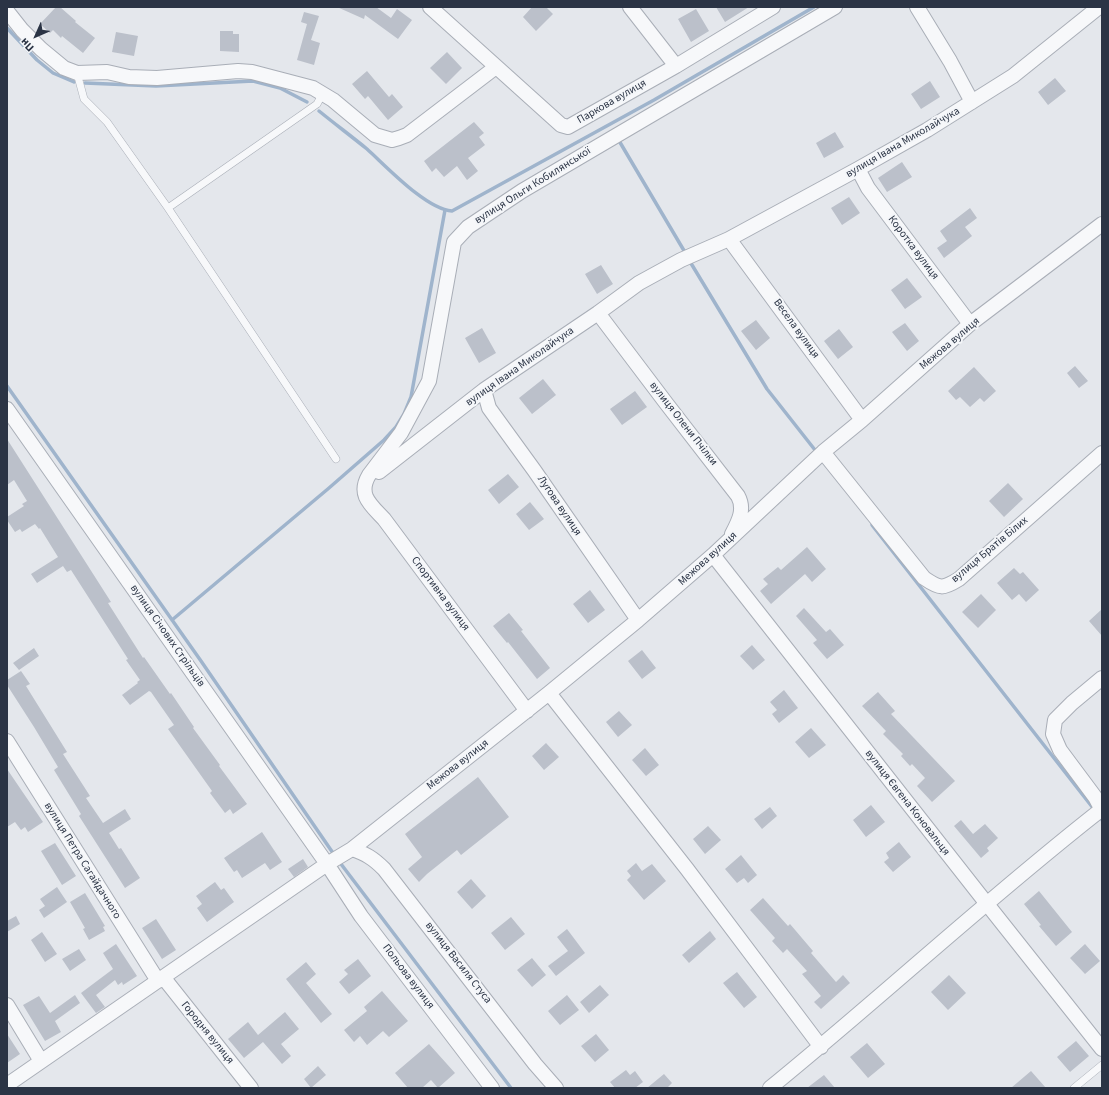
<!DOCTYPE html>
<html>
<head>
<meta charset="utf-8">
<style>
	body { margin:0 }
	#map { position:relative; width:1109px; height:1095px; overflow:hidden; background:#e4e7ec; font-family:"Source Sans 3",sans-serif }
	canvas { display:block }
	.frame { position:absolute; inset:0; border:8px solid #2b3445; pointer-events:none }
	.north { position:absolute; left:16px; top:16px; width:40px; height:40px; -webkit-text-stroke:3px #f4f6f9; paint-order:stroke; rotate:225deg; font-size:11px; font-weight:700; line-height:16px; text-align:center; color:#2b3445 }
	.north::after { content:''; display:block; margin:auto; width:14px; height:18px; background:#2b3445; clip-path:polygon(50% 0,100% 100%,50% 72%,0 100%) }
</style>
</head>
<body>
<div id="map">
<canvas width="1109" height="1095"></canvas>
<div class="frame"></div>
<div class="north">Пн</div>
</div>
<script>
const context = document.querySelector('canvas').getContext('2d');
context.lineJoin = 'round';
function stroke(path, color, width, dash) {
  context.strokeStyle = color;
  context.lineWidth = width;
  context.lineCap = dash ? 'butt' : 'round';
  context.setLineDash(dash || []);
  context.stroke(path);
}
function fill(path, color) {
  context.fillStyle = color;
  context.fill(path, 'evenodd');
}
function write(font, color, halo, rows, align = 'center') {
  context.font = font + ' "Source Sans 3",sans-serif';
  context.lineWidth = 4;
  context.setLineDash([]);
  context.textBaseline = 'middle';
  context.strokeStyle = halo;
  context.fillStyle = color;
  for (const [text, x, y, turn = 0] of rows) {
    context.save();
    context.translate(x, y);
    context.rotate((+turn || 0) * Math.PI / 180);
    context.textAlign = isNaN(turn) ? turn : align;
    if (halo) context.strokeText(text, 0, 0);
    context.fillText(text, 0, 0);
    context.restore();
  }
}
const stream = new Path2D(`
	M7,28L37,60L53,73L74,82
	M85,83L156,86L253,81L280,88L307,102
	M319,111C335,124 351,136 367,149C387,167 426,209 452,211L654,100L814,7
	M618,139L686,254
	M689,260L767,389L815,450
	M7,386L201,661L333,853
	M872,525L1093,808
	M172,620L329,488L384,440L396,427L404,414L411,397L445,210
	M1102,819V820
	M341,864L511,1088`);
const building = new Path2D(`
	M56,7H60L76,21L75,22L95,38L83,53L62,36L61,38L53,30L50,33L40,24Z
	M337,7H376L391,18L397,9L412,20L398,39L365,15L364,19Z
	M532,7H546L553,14L536,31L523,17Z
	M716,7H749L725,22Z
	M696,9L709,31L691,42L678,19Z
	M304,12L319,16L311,40L320,43L314,65L297,60L307,24L301,22Z
	M220,31H233V34H239V52L220,51Z
	M116,32L138,36L134,56L112,52Z
	M447,52L462,68L446,84L430,68Z
	M367,71L389,97L392,94L403,107L388,120L368,96L365,99L352,84Z
	M1055,78L1066,91L1048,105L1038,92Z
	M930,81L940,97L921,109L911,94Z
	M474,122L484,133L479,137L485,145L468,158L478,171L467,180L457,166L444,177L436,168L432,172L424,161Z
	M835,132L844,147L824,158L816,143Z
	M902,162L912,177L887,192L878,178Z
	M849,197L860,213L842,225L831,208Z
	M970,208L977,218L965,227L972,236L944,258L937,248L947,241L940,231Z
	M601,265L613,284L597,294L585,274Z
	M907,278L922,297L905,309L891,290Z
	M756,320L770,338L756,350L741,331Z
	M905,323L919,341L907,351L892,332Z
	M482,328L496,353L479,363L465,338Z
	M839,329L853,347L838,359L824,341Z
	M1075,366L1088,381L1079,388L1067,373Z
	M974,367L996,391L984,402L980,398L970,407L960,397L956,400L948,391Z
	M543,379L556,395L532,414L519,398Z
	M635,391L647,407L622,425L610,409Z
	M7,439L111,602L108,603L143,658L144,657L170,694L171,693L194,727L193,728L220,765L219,766L247,804L233,814L230,809L225,813L210,793L212,791L168,729L174,725L151,692L149,691L130,705L122,695L138,683L137,682L140,680L126,660L128,659L71,570L67,572L63,566L37,583L31,574L58,557L40,528L39,529L35,524L22,532L20,529L15,532L7,520V517L24,506L22,504L27,501L14,480L7,485Z
	M508,474L519,487L499,504L488,490Z
	M1008,483L1023,499L1004,517L989,501Z
	M530,502L544,519L529,530L516,514Z
	M807,547L826,569L812,582L805,574L771,604L760,591L768,584L763,579L778,567L781,570Z
	M1014,568L1020,574L1023,572L1039,590L1026,602L1019,594L1012,600L997,583Z
	M590,590L605,610L588,623L573,604Z
	M981,594L996,610L978,628L962,612Z
	M804,608L826,632L830,629L844,645L827,659L813,643L817,640L796,616Z
	M1102,609V636L1089,621Z
	M509,613L523,630L521,631L550,668L537,679L508,642L507,643L493,626Z
	M752,645L765,660L753,670L740,656Z
	M34,648L39,656L19,670L13,663Z
	M642,650L656,668L642,679L628,661Z
	M21,671L30,684L26,686L67,752L63,754L90,796L86,798L103,823L125,809L131,819L109,833L119,849L121,848L140,878L125,888L79,816L81,814L54,770L58,767L34,727L7,685V680Z
	M784,690L798,708L779,723L772,714L777,710L770,702Z
	M878,692L895,711L891,714L955,781L932,802L917,786L925,778L912,764L910,766L901,756L903,754L883,734L886,731L862,706Z
	M619,711L632,725L618,737L606,722Z
	M811,728L826,745L809,758L795,742Z
	M546,743L559,757L544,770L532,756Z
	M645,748L659,765L646,776L632,760Z
	M7,769L43,822L28,832L25,827L21,830L15,822L7,827Z
	M478,777L509,817L461,855L457,850L427,874L419,882L408,869L422,857L405,834Z
	M871,805L885,822L866,837L853,820Z
	M770,807L777,816L762,829L754,819Z
	M961,820L973,834L985,824L998,838L987,848L989,851L981,858L954,826Z
	M708,826L721,840L705,854L693,839Z
	M262,832L282,862L270,870L265,863L242,878L237,870L234,872L224,858Z
	M899,842L911,857L893,872L884,862L889,858L886,853Z
	M55,843L76,876L62,885L41,851Z
	M741,855L757,875L748,883L744,878L737,883L725,869Z
	M303,859L308,867L294,877L288,869Z
	M636,863L642,871L652,864L666,881L644,900L627,880L631,876L627,871Z
	M471,879L486,896L472,909L457,892Z
	M215,882L221,890L224,888L234,902L207,922L197,908L202,904L196,896Z
	M57,887L67,902L44,918L39,910L45,906L40,899Z
	M1039,891L1072,932L1056,946L1039,926L1041,925L1024,904Z
	M85,893L105,926L103,927L105,931L89,940L83,929L85,928L70,902Z
	M763,898L788,926L790,924L813,951L811,953L836,982L843,975L850,983L821,1009L814,1002L821,996L802,974L807,971L787,949L783,953L772,941L775,938L750,910Z
	M16,916L20,924L7,932V921Z
	M511,917L525,934L505,950L491,933Z
	M156,919L176,950L162,959L142,928Z
	M567,929L585,953L556,976L548,966L568,951L557,937Z
	M710,931L716,939L689,963L682,955Z
	M42,932L57,954L45,962L31,940Z
	M116,944L137,976L123,985L122,982L118,985L115,980L96,995L105,1007L96,1013L81,993L113,969L103,953Z
	M1085,944L1100,961L1085,974L1070,958Z
	M79,949L86,960L70,971L62,959Z
	M532,958L546,975L532,987L517,970Z
	M358,959L371,976L349,994L339,982L348,974L344,970Z
	M306,962L316,974L306,983L332,1014L321,1023L286,979Z
	M737,972L757,997L744,1008L723,983Z
	M949,975L966,993L948,1010L931,992Z
	M600,985L609,995L589,1013L580,1002Z
	M382,991L408,1021L389,1037L383,1031L367,1045L360,1036L354,1042L344,1030L367,1011L364,1007Z
	M75,995L80,1003L55,1021L61,1032L45,1041L23,1005L39,996L50,1013Z
	M567,995L579,1010L560,1025L548,1011Z
	M285,1012L299,1029L281,1044L291,1056L282,1064L263,1042L244,1058L228,1039L248,1022L258,1035Z
	M7,1034L20,1054L7,1063Z
	M596,1034L609,1050L595,1062L581,1046Z
	M1076,1041L1089,1056L1070,1072L1057,1057Z
	M867,1043L885,1064L868,1078L850,1057Z
	M429,1044L455,1073L438,1088L431,1080L422,1088H408L395,1073Z
	M318,1066L326,1075L311,1088L304,1079Z
	M626,1070L630,1075L635,1071L643,1082L635,1088H615L610,1082Z
	M1031,1071L1046,1088H1011Z
	M664,1074L672,1083L667,1088H647Z
	M824,1075L835,1088H807Z`);
const lane = new Path2D(`
	M77,73L84,99L107,122L168,208L336,459
	M168,208L317,104L323,93
	M1074,1088L1102,1065`);
const street = new Path2D(`
	M430,7L561,125L568,127L676,66L773,7
	M630,7L676,66
	M917,7L950,61L972,102
	M7,11L22,30L41,49L64,68L77,73L107,72L129,77L157,78L238,71L252,72L313,88L333,100L375,135L392,140L399,138L407,135L496,67
	M858,169L868,188L970,324
	M729,239L862,420
	M598,313L666,403L738,496C745,509 739,521 732,534
	M484,390L489,408L534,470L638,620
	M7,409L327,864L361,916L492,1088
	M823,452L924,578C940,589 943,589 959,579L1102,453
	M379,472L484,390L598,313L639,283L681,260L729,239L858,169L927,130L1013,76L1099,7
	M713,555L987,904L1102,1049
	M549,693L687,869L821,1047
	M527,711L384,519C371,505 357,495 369,475L401,433L429,381L454,242L468,227L522,191L835,7
	M7,741L158,981
	M1102,810L1095,797L1060,750L1053,734L1055,720L1072,703L1102,678
	M352,849C366,854 373,858 384,869L535,1064L556,1088
	M163,977L251,1088
	M7,1005L41,1061
	M7,1085L327,864L352,849L549,693L638,620L713,555L823,452L862,420L970,324L1102,224
	M770,1088C882,997 988,898 1102,809`);
const streetNames = [
	["Паркова вулиця",612,102,-30],
	["вулиця Івана Миколайчука",903,143,-30],
	["вулиця Ольги Кобилянської",533,186,-32],
	["Коротка вулиця",913,248,53],
	["Весела вулиця",796,329,54],
	["Межова вулиця",950,344,-40],
	["вулиця Івана Миколайчука",520,367,-35],
	["вулиця Олени Пчілки",683,424,52],
	["Лугова вулиця",559,506,56],
	["вулиця Братів Білих",990,550,-40],
	["Межова вулиця",708,559,-42],
	["Спортивна вулиця",440,594,53],
	["вулиця Січових Стрільців",167,636,55],
	["Межова вулиця",458,765,-38],
	["вулиця Євгена Коновальця",907,803,52],
	["вулиця Петра Сагайдачного",82,861,58],
	["вулиця Василя Стуса",458,963,52],
	["Польова вулиця",408,977,53],
	["Городня вулиця",207,1033,51]
];
stroke(stream, '#9fb4cc', 3.5);
fill(building, '#bbc0ca');
stroke(lane, '#a9aeb7', 8);
stroke(street, '#a9aeb7', 16);
stroke(lane, '#f7f8fa', 7);
stroke(street, '#f7f8fa', 14);
write('11px', '#2b3445', '#f4f6f9', streetNames);
</script>
</body>
</html>
